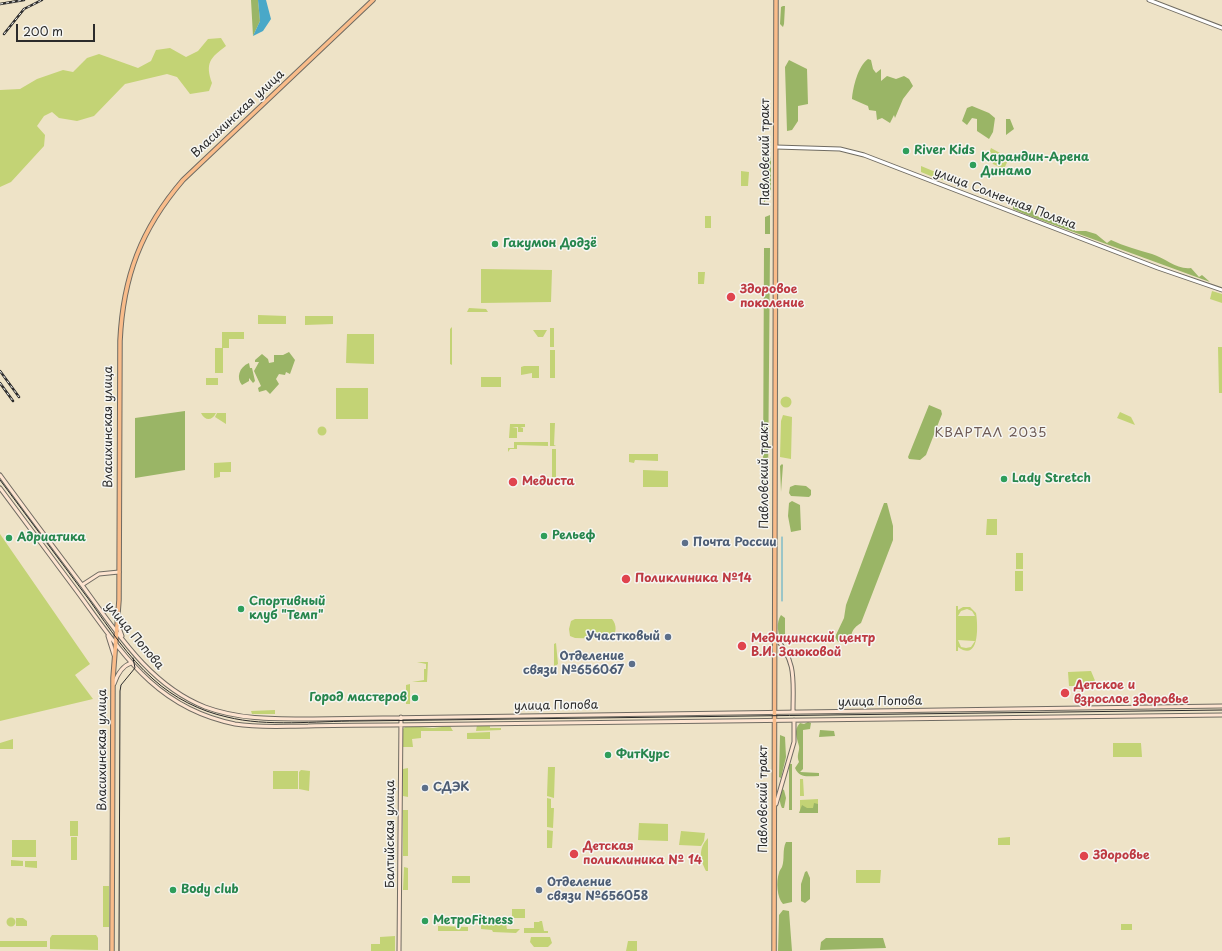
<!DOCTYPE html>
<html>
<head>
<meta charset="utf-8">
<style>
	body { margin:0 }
	#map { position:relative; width:1222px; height:951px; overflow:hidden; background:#eee3c7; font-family:"Playpen Sans",sans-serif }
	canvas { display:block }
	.scale { position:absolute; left:16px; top:24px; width:79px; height:18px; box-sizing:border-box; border:2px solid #2b2b2b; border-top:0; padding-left:5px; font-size:12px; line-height:14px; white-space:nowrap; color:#2b2b2b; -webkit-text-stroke:3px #f6f6f2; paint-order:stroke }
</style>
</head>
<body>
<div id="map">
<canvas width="1222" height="951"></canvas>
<div class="scale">200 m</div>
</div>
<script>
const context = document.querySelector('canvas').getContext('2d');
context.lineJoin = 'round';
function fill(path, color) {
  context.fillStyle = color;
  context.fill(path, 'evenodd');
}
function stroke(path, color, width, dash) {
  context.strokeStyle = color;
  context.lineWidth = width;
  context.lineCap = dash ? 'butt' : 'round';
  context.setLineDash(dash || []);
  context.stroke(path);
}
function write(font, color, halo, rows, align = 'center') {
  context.font = font + ' "Playpen Sans",sans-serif';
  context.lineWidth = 3;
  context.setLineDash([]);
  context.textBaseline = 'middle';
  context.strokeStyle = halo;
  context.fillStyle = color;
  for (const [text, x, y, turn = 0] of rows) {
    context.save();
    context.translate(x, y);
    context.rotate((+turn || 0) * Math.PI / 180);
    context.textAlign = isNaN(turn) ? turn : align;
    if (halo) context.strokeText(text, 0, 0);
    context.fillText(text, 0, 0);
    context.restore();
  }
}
const green = new Path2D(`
	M221,38L226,46C210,58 205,63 212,83L209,91L190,94L177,77L167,74L125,84L94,116L77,121L59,118L52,112L44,116L37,126L45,135L44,146L11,182L0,187V90L20,89L37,79L63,70L73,72L87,58L99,54L138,68L151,61L156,50L170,48L186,57L198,51L208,39Z
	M991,148L1009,158L1004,169L993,164L989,154Z
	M921,166L938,173L937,177H933L921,172Z
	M741,171L749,172L748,186H741Z
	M940,174L951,178L953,183L942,180L939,177Z
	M705,216H711V228H705Z
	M481,269L552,270L551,302L481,303Z
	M698,272H705L704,284H698Z
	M1212,291L1222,294V303L1210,299Z
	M469,308L486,309L488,312H467Z
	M258,315L286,316V324H258Z
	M305,316H333V324L305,325Z
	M452,327V365L450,364V329Z
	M550,328H554V347H550Z
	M533,330H547L543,337H538Z
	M222,332H244V339H229V348H223V373H215V348H222Z
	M347,334H374V364L346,363Z
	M1218,347H1222V393H1219Z
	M550,350H555V378H550Z
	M521,366H539V378H532V373L521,375V367H524Z
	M481,377H501V387H481Z
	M206,378H218V385H206Z
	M336,388H368V419H336Z
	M780.5 402a5.5 5.5 0 1 1 11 0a5.5 5.5 0 1 1-11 0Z
	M1120,412L1131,417L1135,425L1117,418Z
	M201,413H216C212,421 205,421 201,413Z
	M217,413H226V424L215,417Z
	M783,415L792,417L791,459L780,457L781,421Z
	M550,423H555L554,445L556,446H550Z
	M510,424H525V427H520L523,428V432H518V427H512L517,428V438H509Z
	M317.5 431a4.5 4.5 0 1 1 9 0a4.5 4.5 0 1 1-9 0Z
	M514,442H548V446L517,445V449H510L508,452V448H514Z
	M552,449H556V477H552Z
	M629,454H658V461L635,460L634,463L629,462Z
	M231,462V472H220V477L214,478V463Z
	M643,470L668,471V487H643Z
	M987,519H997V535H986Z
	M0,534L90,664L75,675L93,699L0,721Z
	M1016,553H1023V569H1016Z
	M1015,571H1023V591H1015Z
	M956,606H958V610L963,607H970L976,613C978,624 980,663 958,647V651H956ZM967,609L972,611L975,616H958L961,611ZM958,640L974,641H975L971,647L966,648L961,647Z
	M575,619H612C617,625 617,633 611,639L575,638L570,636L569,629L571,621Z
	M556,643L558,664L554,667V644Z
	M417,662H428L427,682H412L424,680V669H426V664Z
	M1091,671L1096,683L1094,686H1069L1068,672Z
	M410,684V704H406V685Z
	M275,710V714H252L251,711Z
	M477,725H490V728H501V730L476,731Z
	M406,726L433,728L450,726L453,731H421V738L412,739L413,747H403V729Z
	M490,732V739H467V733Z
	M13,739V749H0V743Z
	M1113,743H1141L1142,757H1113Z
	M548,767H555L554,798L547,796Z
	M408,768V797L403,796V769Z
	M301,770L310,771L309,791L299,789V772Z
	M273,771H298V789H273Z
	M800,779H803L804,796H800Z
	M547,798L551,799V808H554L553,828L547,827Z
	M818,799V812H800V800Z
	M403,810H408V856H403Z
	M70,821H78V836H70Z
	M639,823L668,824V841L638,840Z
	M547,830L553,831L552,848H547Z
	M681,831L705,833L704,841L701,846L679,845Z
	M71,837H77V860H71Z
	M1010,837V845H998V838Z
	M708,838V871H706C700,859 698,849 708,838Z
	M12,840H36V857H12Z
	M11,860L23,861V866H11Z
	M25,861H37V868L25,867Z
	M404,867L408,868V890H403Z
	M856,870H881L880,883H856Z
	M452,876H470V883H452Z
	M103,886H109V927H103Z
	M512,909H525V918H512Z
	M481,917H488V923L506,924L507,929H520L516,933L493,932L492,930L481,929Z
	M6.5 922a4.5 4.5 0 1 1 9 0a4.5 4.5 0 1 1-9 0Z
	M16,918H23L27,921V926H16Z
	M540,921H542L544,931H548V933H524V928H534V922H539Z
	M1121,924H1132V930H1121Z
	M438,926L468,927V931H438Z
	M52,935H96L98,938V950L50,949V938Z
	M395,936V951H371V944H380V937Z
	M531,937H550L552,943L548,947H534L530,942Z
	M0,941H47V947H0Z
	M628,941H637V951H626Z`);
const forest = new Path2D(`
	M251,0H258L260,21L253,36Z
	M783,6H785L784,24L783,27L780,24L781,7Z
	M868,59L871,60L873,69L876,73L881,69V81L887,76L896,79L904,76L909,79L913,86L903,99L895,118L894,115L890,123L882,118L877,120L876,111L869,110L868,106L852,99C853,87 858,66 868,59Z
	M789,60L807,69L808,104L798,106V121L792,130L787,131L785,67Z
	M972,106L989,113L995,118L993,132L989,139L977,131V119L972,118L967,125L962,121L967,108Z
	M1006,119H1010L1014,129L1006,135Z
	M766,156L771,158V190L764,203V158Z
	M1015,204L1032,209L1034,215L1045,219L1048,215C1056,218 1065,223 1073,226L1075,231H1086L1096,234L1107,243L1111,240C1124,246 1138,250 1152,254C1165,258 1177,270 1191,268L1199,277L1202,275L1210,282L1027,215L1013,209V206Z
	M770,215V234H765V217Z
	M764,248H770L768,483H763Z
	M289,352L295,360L290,374L286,372L285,375L279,374L276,379L279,384L270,394L266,390L259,392L258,388L261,386L254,371L259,362H255V360L262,354L268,359L269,363L274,362V355H283Z
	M249,363L250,368H252L255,381L253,383L249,378V381L242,385C236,378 239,367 249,363Z
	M929,405L941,410L942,414L926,455L920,460L909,459L908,457Z
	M185,411V470L135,478V418Z
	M782,464L783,465L781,492L780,466Z
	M795,485L806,486L811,490V495L809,497L791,496L789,493L790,487Z
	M792,501L800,505L801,530L791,532L788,516L789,503Z
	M884,503H887L893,526V540L861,623C850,630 853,633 849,642H838L835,637L844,618L846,605Z
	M781,615L785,618V636L783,641C777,635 776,622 781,615Z
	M808,722L811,723L810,729L803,730V769L800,772L819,773V776C808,776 800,779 795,768L799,762C796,755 800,751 799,746C797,738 793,730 800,723L804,724Z
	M820,730L834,731L835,736L819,737Z
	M780,735L785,737L786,757L781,778L779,777Z
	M789,764H792V810H789Z
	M782,789L784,790L786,798L784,808H782C779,802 779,795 782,789Z
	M814,803L818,804V813H799L802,805L807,808H813Z
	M786,842H792V902L783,904C777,898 776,881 779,873C779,871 781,869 782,867C785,859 782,850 786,842Z
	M807,871L810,878V899L805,903L801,901V884L805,872Z
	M783,910L789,911L792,951H778L779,915Z
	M826,938H883L886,948L820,950L821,942Z`);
const water = new Path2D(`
	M258,0H266L271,19L263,31L253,36L260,21Z`);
const stream = new Path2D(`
	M782,601V537`);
const tertiary = new Path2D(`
	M1149,0L1222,28
	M776,147L840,149L864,155L1158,268L1222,290`);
const secondary = new Path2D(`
	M0,475C27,512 54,548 82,585C116,631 149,685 205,707C240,720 276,719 313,719L1222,706
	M0,488C25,522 51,556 76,590C121,651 154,708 235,724C259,728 283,726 308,726C336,725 364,725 392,725L1222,715
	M82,585L99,574L119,572
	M118,625L122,636
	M108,636L114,655
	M775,637C797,662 793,680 793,712
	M114,684C117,675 122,666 131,663
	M776,804L794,742V720
	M399,951L401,717`);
const primary = new Path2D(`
	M774,951L776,0`);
const trunk = new Path2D(`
	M112,951L113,678L119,600L120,341C123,277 141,229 183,180L373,0`);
const tram = new Path2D(`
	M0,480C30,520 60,561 90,601C109,628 128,657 153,679C174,698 200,711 227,717C267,727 316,721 357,721L1222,710
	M119,951L120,691L121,685L135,668L133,658`);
const rail = new Path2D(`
	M0,4L24,0
	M4,34L24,9L42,0
	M0,371L19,397
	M0,383L13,401`);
const markers = [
	[906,151,4,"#2e9e5b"],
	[973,165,4,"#2e9e5b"],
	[495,244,4,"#2e9e5b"],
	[731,297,5,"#e0444e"],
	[1004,479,4,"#2e9e5b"],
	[513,482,5,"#e0444e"],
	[544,536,4,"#2e9e5b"],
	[9,538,4,"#2e9e5b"],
	[685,543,4,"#5c6f8a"],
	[626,579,5,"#e0444e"],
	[241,609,4,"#2e9e5b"],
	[668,637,4,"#5c6f8a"],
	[742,646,5,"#e0444e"],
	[632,664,4,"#5c6f8a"],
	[1065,693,5,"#e0444e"],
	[415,698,4,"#2e9e5b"],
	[608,755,4,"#2e9e5b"],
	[425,788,4,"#5c6f8a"],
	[574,854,5,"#e0444e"],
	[1084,856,5,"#e0444e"],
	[173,890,4,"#2e9e5b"],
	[539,890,4,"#5c6f8a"],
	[425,921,4,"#2e9e5b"]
];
const streetNames = [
	["Власихинская улица",238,114,-43],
	["Павловский тракт",766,152,-90],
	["улица Солнечная Поляна",1005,199,21],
	["Власихинская улица",109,427,-90],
	["Павловский тракт",765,475,-90],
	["улица Попова",134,636,50],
	["улица Попова",880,702,-1],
	["улица Попова",556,706,-1],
	["Власихинская улица",103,750,-90],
	["Павловский тракт",764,799,-90],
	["Балтийская улица",391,834,-90]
];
const leisureNames = [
	["River Kids",914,151],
	["Карандин-Арена",981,158],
	["Динамо",981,172],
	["Гакумон Додзё",503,244],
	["Lady Stretch",1012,479],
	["Рельеф",552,536],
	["Адриатика",17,538],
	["Спортивный",249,602],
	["клуб \"Темп\"",249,616],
	["Город мастеров",407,698,"right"],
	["ФитКурс",616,755],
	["Body club",181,890],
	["МетроFitness",433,921]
];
const healthNames = [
	["Здоровое",740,290],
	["поколение",740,304],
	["Медиста",522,482],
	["Поликлиника №14",635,579],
	["Медицинский центр",751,639],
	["В.И. Заюковой",751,653],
	["Детское и",1074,686],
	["взрослое здоровье",1074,700],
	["Детская",583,847],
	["поликлиника № 14",583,861],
	["Здоровье",1093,856]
];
const serviceNames = [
	["Почта России",693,543],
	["Участковый",660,637,"right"],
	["Отделение",624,657,"right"],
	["связи №656067",624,671,"right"],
	["СДЭК",433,788],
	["Отделение",547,883],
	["связи №656058",547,897]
];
const neighbourhoodNames = [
	["КВАРТАЛ 2035",991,433]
];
fill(green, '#c3d375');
fill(forest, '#9ab566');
fill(water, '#49a8c8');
stroke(stream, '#49a8c8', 1);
stroke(tertiary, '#6f6b62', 5);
stroke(secondary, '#6f6b62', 5);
stroke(primary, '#6f6b62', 5.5);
stroke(trunk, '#6f6b62', 5.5);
stroke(tertiary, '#fff', 3);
stroke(secondary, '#fde4d0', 3);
stroke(primary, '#f9bc8a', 3.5);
stroke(trunk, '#f9bc8a', 3.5);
stroke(tram, '#2b2b2b', 1);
stroke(rail, '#2b2b2b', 2.5);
stroke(rail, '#f6f6f2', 1, [3]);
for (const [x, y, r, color] of markers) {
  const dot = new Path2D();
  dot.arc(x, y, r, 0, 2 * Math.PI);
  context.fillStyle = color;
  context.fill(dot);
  stroke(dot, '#f6f6f2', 1.5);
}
write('12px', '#2b2b2b', '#f6f6f2', streetNames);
write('bold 12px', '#27864d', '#f6f6f2', leisureNames, 'left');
write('bold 12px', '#be3a42', '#f6f6f2', healthNames, 'left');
write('bold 12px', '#4e5e75', '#f6f6f2', serviceNames, 'left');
context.letterSpacing = '1px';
write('13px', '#6d5a54', '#f6f6f2', neighbourhoodNames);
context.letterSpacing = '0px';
</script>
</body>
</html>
